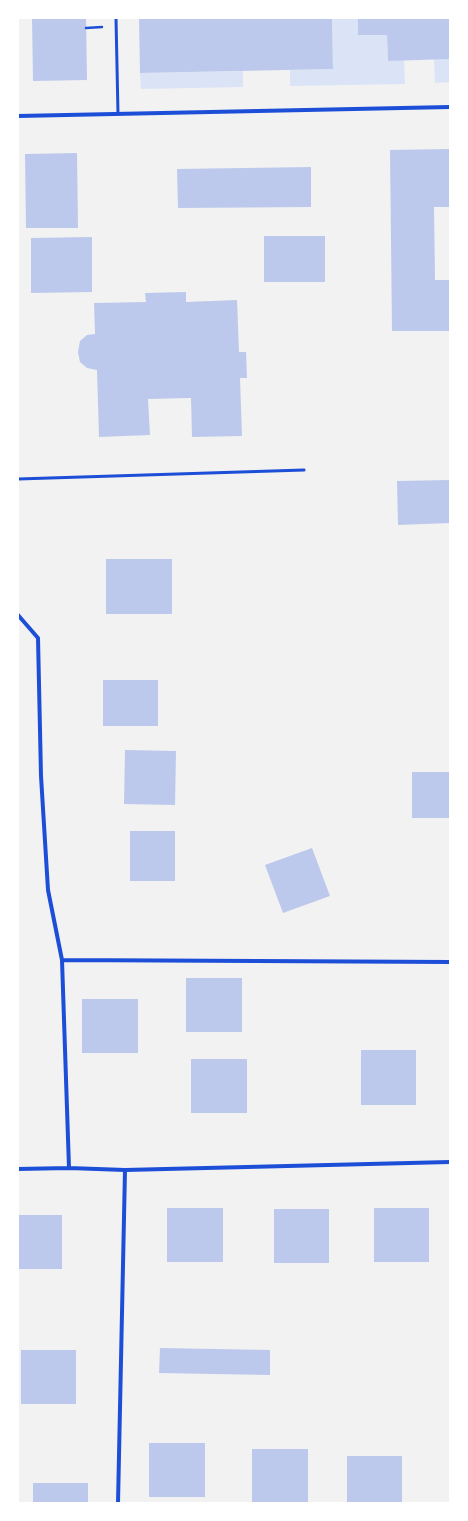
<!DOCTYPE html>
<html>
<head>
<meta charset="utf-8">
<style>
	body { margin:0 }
	#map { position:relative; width:468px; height:1521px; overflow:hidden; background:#f2f2f2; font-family:"Golos Text",sans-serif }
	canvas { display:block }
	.frame { position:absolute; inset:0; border:19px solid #fff; pointer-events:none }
</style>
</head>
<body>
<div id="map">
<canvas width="468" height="1521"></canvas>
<div class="frame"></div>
</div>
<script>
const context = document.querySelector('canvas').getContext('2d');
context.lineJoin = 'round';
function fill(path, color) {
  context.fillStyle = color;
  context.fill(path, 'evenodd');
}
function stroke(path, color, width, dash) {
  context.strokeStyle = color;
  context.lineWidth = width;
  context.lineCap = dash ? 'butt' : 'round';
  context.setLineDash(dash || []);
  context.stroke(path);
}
const green = new Path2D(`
	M332,18H358V35H387L388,61L404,60L405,84L290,86V70L333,69Z
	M434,59H450V82L435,83Z
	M243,71V87L141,89L140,73Z`);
const building = new Path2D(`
	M32,18H86L87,80L33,81Z
	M139,18H332L333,69L140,73Z
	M358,18H449L450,59L388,61L387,35H358Z
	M450,149V207H434L435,280H450V331H392L390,150Z
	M77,153L78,228H26L25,154Z
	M311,167V207L178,208L177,169Z
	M264,236H325V282H264Z
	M92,237V292L31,293V238Z
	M186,292V302L237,300L239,352H246L247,378H240L242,436L192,437L191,398L148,399L150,435L99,437L97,370L87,368L80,362L78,352L80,341L87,335L95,334L94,303L146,302L145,293Z
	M450,480V523L398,525L397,481Z
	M106,559H172V614H106Z
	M103,680H158V726H103Z
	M125,750L176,751L175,805L124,804Z
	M412,772H450V818H412Z
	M130,831H175V881H130Z
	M312,848L330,896L283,913L265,865Z
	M186,978H242V1032H186Z
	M82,999H138V1053H82Z
	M361,1050H416V1105H361Z
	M191,1059H247V1113H191Z
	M167,1208H223V1262H167Z
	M374,1208H429V1262H374Z
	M274,1209H329V1263H274Z
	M18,1215H62V1269H18Z
	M160,1348L270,1350V1375L159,1373Z
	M21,1350H76V1404H21Z
	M149,1443H205V1497H149Z
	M252,1449H308V1503H252Z
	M347,1456H402V1503H347Z
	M33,1483H88V1503H33Z`);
const path = new Path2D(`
	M86,28L102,27`);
const service = new Path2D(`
	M116,18L118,114
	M18,479L304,470`);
const minor = new Path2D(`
	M18,116L450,107
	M18,615L38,638L41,776L48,890L62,960L69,1168
	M62,960L450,962
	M18,1169L69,1168L125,1170L450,1162
	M118,1503L125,1170`);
fill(green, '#dbe4f7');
fill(building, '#bdc9ec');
stroke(path, '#1d4ed8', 2.5);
stroke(service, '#1d4ed8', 3);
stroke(minor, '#1d4ed8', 4);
</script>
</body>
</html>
